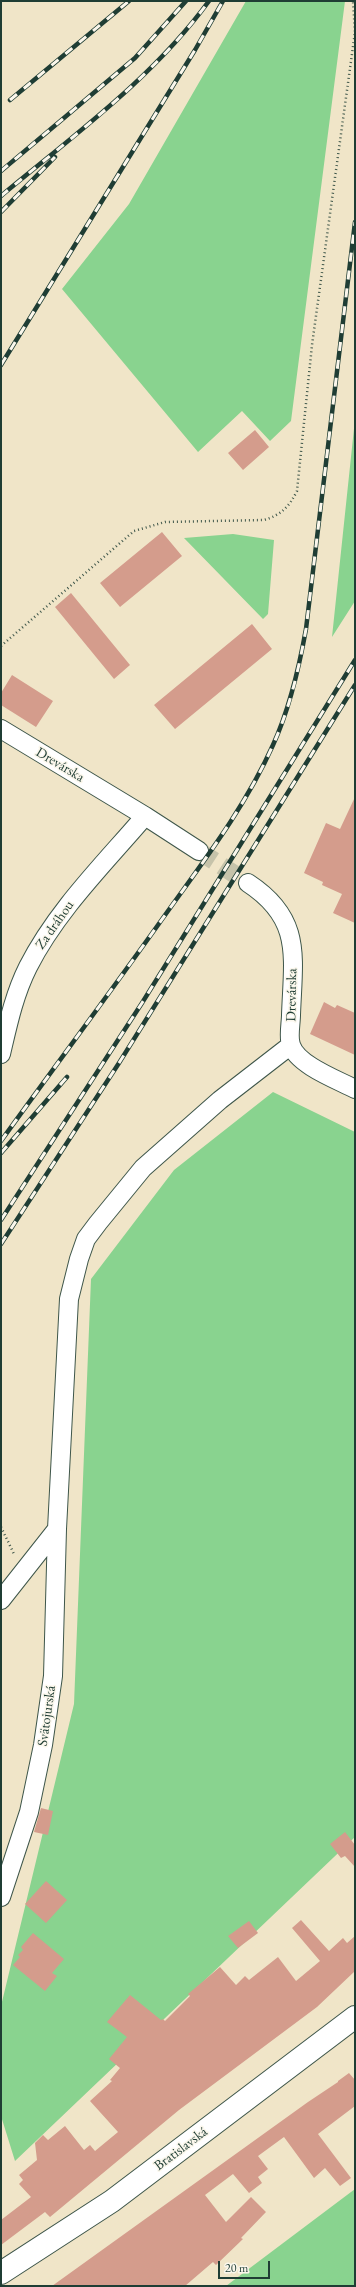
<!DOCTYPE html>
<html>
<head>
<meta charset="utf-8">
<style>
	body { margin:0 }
	#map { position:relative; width:356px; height:2287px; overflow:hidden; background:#f0e5c8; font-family:"EB Garamond",serif }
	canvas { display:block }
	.frame { position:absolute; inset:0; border:2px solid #1f3d34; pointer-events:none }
	.scale { position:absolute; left:218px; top:2261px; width:52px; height:18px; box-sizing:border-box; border:2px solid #1f3d34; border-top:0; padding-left:5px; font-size:12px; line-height:14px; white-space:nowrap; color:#1f3d34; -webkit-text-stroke:3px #fbf7ec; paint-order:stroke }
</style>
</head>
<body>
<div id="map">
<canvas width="356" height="2287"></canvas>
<div class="frame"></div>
<div class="scale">20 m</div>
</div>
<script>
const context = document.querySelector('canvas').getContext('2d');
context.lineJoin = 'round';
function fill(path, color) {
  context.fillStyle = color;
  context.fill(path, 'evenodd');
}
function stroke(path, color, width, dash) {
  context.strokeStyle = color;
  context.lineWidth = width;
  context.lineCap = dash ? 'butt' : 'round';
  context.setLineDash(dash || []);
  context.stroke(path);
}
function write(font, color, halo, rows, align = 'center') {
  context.font = font + ' "EB Garamond",serif';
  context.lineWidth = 3;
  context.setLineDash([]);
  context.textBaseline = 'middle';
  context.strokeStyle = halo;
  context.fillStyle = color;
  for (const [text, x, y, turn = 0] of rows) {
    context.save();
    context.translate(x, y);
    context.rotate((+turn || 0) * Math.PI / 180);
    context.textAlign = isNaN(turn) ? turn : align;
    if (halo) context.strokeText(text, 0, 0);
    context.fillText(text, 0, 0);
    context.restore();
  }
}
const green = new Path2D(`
	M246,1H345L291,421L270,441L242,411L198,452L62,289L129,204Z
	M355,419V601L332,637Z
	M233,534L274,540L268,614L263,619L184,538Z
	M273,1092L355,1132V1837L15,2161L1,2116V2006L74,1704L91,1279L174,1170Z
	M355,2189V2286H226Z`);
const building = new Path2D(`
	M255,430L269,447L243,470L228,453Z
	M162,532L182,556L120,607L100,583Z
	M71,593L130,665L114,679L55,607Z
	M252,624L272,649L175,729L154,705Z
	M12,675L53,701L36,727L1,705V693Z
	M355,797V923L333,913L342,894L322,885L323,882L304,873L326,823L340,829Z
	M324,1002L335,1008L337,1005L355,1013V1055L310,1034Z
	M41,1808L53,1811L48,1835L34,1832Z
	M345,1832L355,1845V1867L345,1856L341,1858L330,1844Z
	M46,1881L67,1900L46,1923L25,1904Z
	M301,1920L329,1951L343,1938L347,1943L355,1936V1971L317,2007L179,2110L50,2217L45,2212L1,2245V2220L31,2197L19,2184L23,2180L19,2175L37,2160L35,2143L43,2135L48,2140L65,2126L84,2150L90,2145L95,2151L118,2132L90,2101L112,2081L110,2080L120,2068L109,2059L127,2037L107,2022L130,1995L161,2020L163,2019L165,2021L190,1996L188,1994L220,1967L236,1985L245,1976L249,1980L278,1957L296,1981L320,1961L292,1928Z
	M249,1921L258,1933L238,1948L228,1936Z
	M33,1933L64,1959L52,1973L57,1976L45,1991L13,1965L20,1957L18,1955L23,1950L21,1947Z
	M349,2073L355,2080V2106L318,2134L351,2178L340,2186L325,2168L314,2178L284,2137L258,2156L268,2169L258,2177L262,2183L249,2193L233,2174L205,2195L226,2222L251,2197L266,2212L241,2238L243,2239L216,2265L213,2262L185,2286H52L308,2102L338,2082V2081Z`);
const minorTunnel = new Path2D(`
	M199,851L248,883`);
const path = new Path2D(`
	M1,646L134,531L165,522L264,520C281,515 289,507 297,491L312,345L355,32L353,1
	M1,1527L14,1554`);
const minor = new Path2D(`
	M1,729L145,816L199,851
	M248,883C303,919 293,957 291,1015C291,1023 288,1037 291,1045C297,1065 338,1080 355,1089
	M1,1054C8,1024 14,995 28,967C57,910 104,864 145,816
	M1,1600L57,1529
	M1,1897L29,1812L43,1745L53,1676L57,1529L69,1299L79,1259L86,1239L98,1223L143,1168L220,1100L291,1045`);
const major = new Path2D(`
	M1,2273L112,2201L355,2017`);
const rail = new Path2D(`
	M10,100L129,1
	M1,171L135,58L186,1
	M1,196C74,135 153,78 209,1
	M1,212L55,157
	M1,365L195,50L223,1
	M1,1141C53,1069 106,998 158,925C199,867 244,810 273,745C290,708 299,668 306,629L355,222
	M1,1153L67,1077
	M1,1220L142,1003L355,660
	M1,1244L119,1063L355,685`);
const streetNames = [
	["Drevárska",60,765,31],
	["Za dráhou",55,925,-55],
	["Drevárska",292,995,-89],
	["Svätojurská",47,1716,-82],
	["Bratislavská",181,2149,-37]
];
fill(green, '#89d38f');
fill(building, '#d49c8c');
stroke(minorTunnel, '#c6c3aa', 18, [18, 9]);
stroke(minor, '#3e564a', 20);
stroke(major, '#3e564a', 24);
stroke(path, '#3e564a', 2.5, [1, 3]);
stroke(minor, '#fff', 18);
stroke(major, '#fff', 22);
stroke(rail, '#1f3d34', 4.5);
stroke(rail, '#fbf7ec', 3, [9]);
write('14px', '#1f3d34', '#fbf7ec', streetNames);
</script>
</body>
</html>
